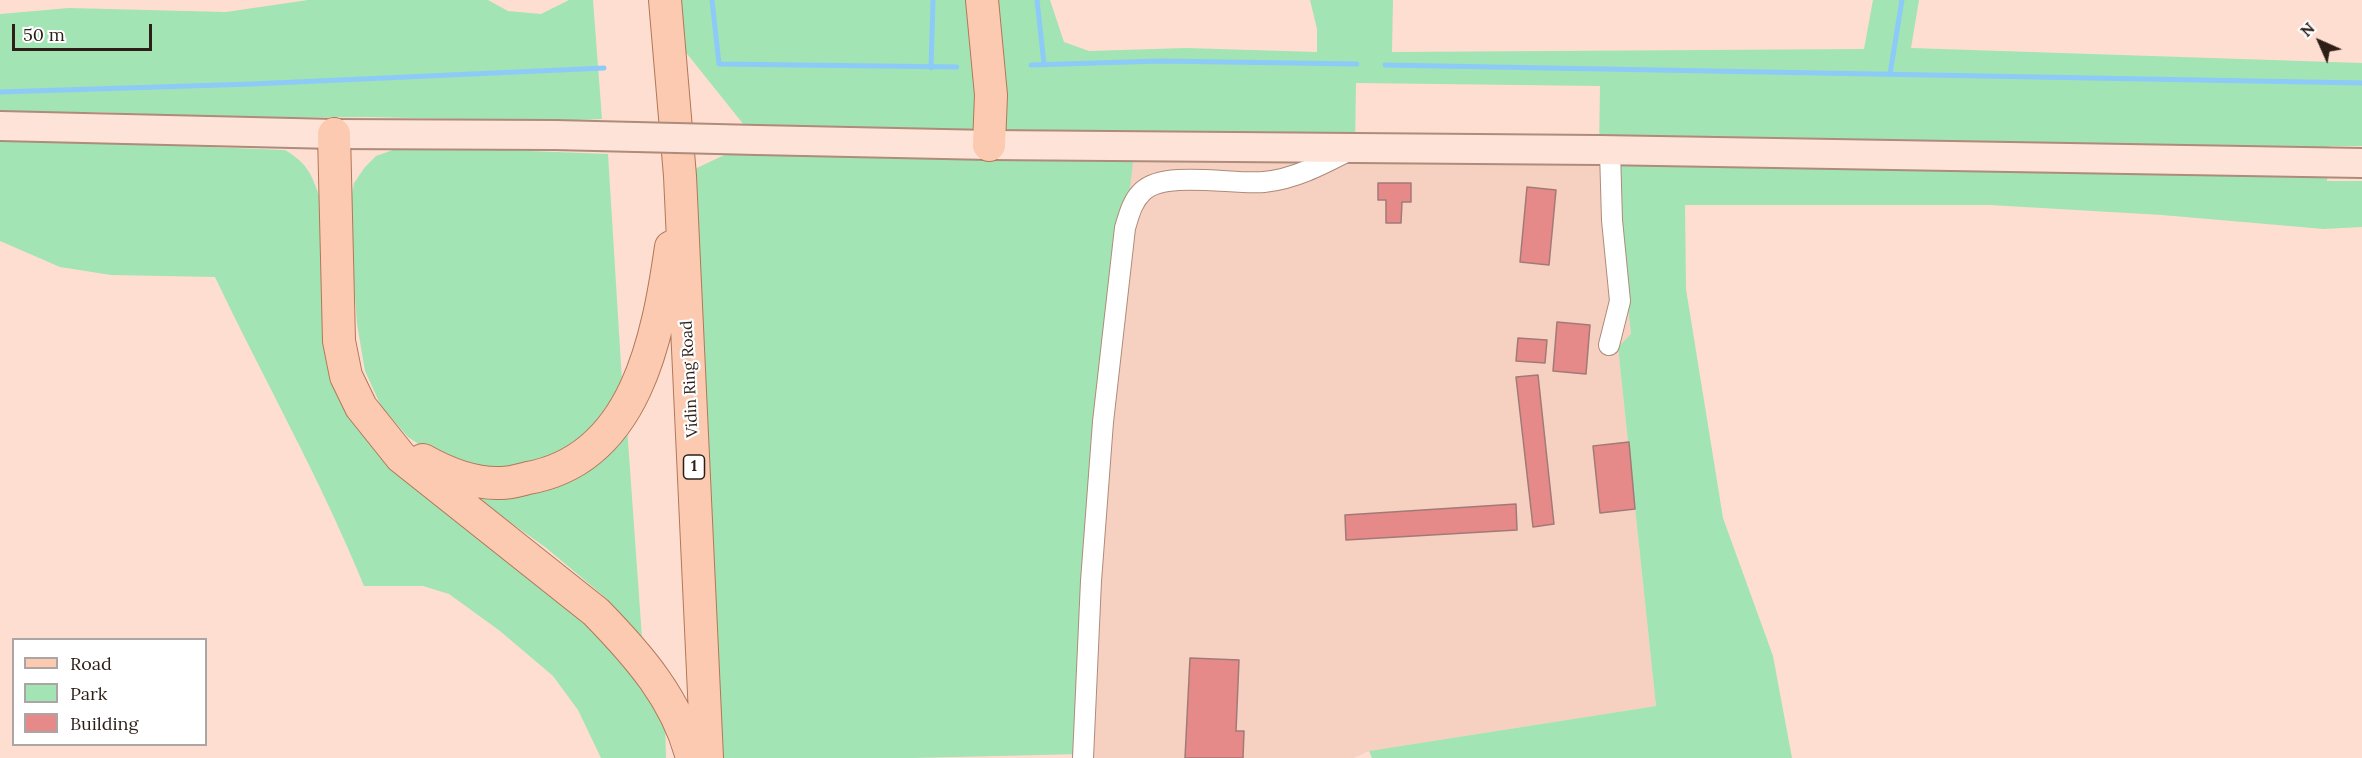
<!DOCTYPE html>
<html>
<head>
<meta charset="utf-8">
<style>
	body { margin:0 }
	#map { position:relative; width:2362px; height:758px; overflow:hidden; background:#feded0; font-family:Lora,serif }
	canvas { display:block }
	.legend { position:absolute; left:12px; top:638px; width:195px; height:108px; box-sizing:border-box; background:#fff; border:2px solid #aba5a3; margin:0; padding:8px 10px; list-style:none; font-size:18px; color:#2d1f18 }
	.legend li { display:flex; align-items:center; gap:12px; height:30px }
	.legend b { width:30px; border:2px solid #aba5a3 }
	.north { position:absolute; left:2290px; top:12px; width:60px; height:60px; -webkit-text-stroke:4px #fff; paint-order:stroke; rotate:315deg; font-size:16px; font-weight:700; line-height:24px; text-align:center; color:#2d1f18 }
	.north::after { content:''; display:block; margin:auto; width:21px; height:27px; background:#2d1f18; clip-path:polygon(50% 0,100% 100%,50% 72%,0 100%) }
	.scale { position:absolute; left:12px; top:24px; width:140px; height:27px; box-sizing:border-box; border:3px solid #2d1f18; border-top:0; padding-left:8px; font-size:18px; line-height:21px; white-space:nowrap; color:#2d1f18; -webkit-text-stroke:4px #fff; paint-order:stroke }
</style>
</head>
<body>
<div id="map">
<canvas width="2362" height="758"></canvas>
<ul class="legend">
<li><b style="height:8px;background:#fccab0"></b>Road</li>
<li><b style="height:16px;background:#a3e4b4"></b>Park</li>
<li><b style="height:16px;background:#e68a89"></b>Building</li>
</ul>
<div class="north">N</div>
<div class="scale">50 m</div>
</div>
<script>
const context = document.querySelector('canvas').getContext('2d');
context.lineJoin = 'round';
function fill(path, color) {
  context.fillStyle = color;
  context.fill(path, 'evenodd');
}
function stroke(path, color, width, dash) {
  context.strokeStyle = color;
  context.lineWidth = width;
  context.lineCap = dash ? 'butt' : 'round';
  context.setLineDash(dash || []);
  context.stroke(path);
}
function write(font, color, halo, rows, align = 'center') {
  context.font = font + ' Lora,serif';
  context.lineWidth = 4.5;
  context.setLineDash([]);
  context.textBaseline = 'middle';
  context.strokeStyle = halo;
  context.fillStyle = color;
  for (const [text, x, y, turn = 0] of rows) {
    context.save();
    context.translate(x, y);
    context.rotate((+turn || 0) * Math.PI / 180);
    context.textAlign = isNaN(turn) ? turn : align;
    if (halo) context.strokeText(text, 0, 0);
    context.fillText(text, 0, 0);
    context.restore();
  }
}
const built = new Path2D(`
	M1134,146L1610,151L1631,335L1618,347L1656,706L1369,751L1354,758H1083L1125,228Z`);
const green = new Path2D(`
	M308,0H488L508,11L541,14L569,0H593L602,119L555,121L367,117L252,118L92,112L0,113V14L69,8L226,12Z
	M665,0H1050L1064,42L1089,51L1186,48L1317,52V29L1310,0H1393L1392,52L1864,49L1873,0H1919L1911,48L2362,63V146H2329L2327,181H2362V227L2324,229L2162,215L1990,205H1685L1686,289L1723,518L1773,656L1792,758H1372L1369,751L1656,706L1618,347L1631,334L1610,151L1599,150L1600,86L1356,83L1355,147L1135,146L1125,228L1082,754L912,758H707L680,176L756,140L668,30Z
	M0,139L285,150C308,164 311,173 320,198L341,399L364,436L392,466L587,611L665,720L666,758H601L578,710L553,676L500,631L449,594L423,586H364C321,480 264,380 215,277L111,275L60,267L0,241Z
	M477,149L608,154L622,381L600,422L580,444L510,471L472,466L438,457L408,437L381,406L365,371L357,324L349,209L354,183L365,167L376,156L393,150Z
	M627,427L642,638L606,598L545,547L472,495Z`);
const stream = new Path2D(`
	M712,0L719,64L957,67
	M1037,0L1044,64
	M1031,65L1160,61L1357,64
	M1385,65L2362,83
	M931,68L933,0
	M1890,74L1902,0
	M0,92L252,84L604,68`);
const building = new Path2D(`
	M1378,183H1411V202H1402L1401,223H1386V200H1378Z
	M1527,187L1556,190L1549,265L1520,262Z
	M1557,322L1590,325L1586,374L1553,371Z
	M1518,338L1547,340L1545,363L1516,361Z
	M1538,375L1554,524L1533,527L1516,377Z
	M1629,442L1635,509L1600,513L1593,446Z
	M1516,504L1517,530L1346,540L1345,515Z
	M1190,658L1239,660L1236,731H1244L1243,758H1185Z`);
const minor = new Path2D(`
	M1609,345L1620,301L1612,220L1610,151
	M1083,758L1091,581L1103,422L1125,228C1129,215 1132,201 1143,191C1165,170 1234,185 1264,182C1295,179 1323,164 1350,150`);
const secondary = new Path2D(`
	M0,126L334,134L555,135
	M757,140L989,145L1599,150L2362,163`);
const primary = new Path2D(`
	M665,0L680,176L707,758
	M982,0L991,95L989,145
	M334,134L339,341L346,376L361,407L401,457L596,612C638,655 677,699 692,758
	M423,460C446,473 475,484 501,483C510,483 520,480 528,478C636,459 658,337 671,247`);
const secondaryBridge = new Path2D(`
	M555,135L757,140`);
const shields = [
	[694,467,21]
];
const shieldNames = [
	["1",694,467]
];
const streetNames = [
	["Vidin Ring Road",690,379,-93]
];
fill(built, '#f6d0c0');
fill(green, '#a3e4b4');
stroke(stream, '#8ccaf8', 5);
fill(building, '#e68a89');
stroke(building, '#a17a78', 1.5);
stroke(minor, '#ae8b7a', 22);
stroke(secondary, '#ae8b7a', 32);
stroke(primary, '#b27759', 34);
stroke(minor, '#fff', 20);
stroke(secondary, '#fee4d8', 28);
stroke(primary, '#fccab0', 32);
stroke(secondaryBridge, '#ae8b7a', 32, []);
stroke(secondaryBridge, '#fee4d8', 28);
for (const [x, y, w] of shields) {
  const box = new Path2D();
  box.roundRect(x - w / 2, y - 12, w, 24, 4.5);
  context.fillStyle = '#fff';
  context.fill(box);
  stroke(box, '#2d1f18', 1.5);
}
write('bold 15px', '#2d1f18', null, shieldNames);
write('16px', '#2d1f18', '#fff', streetNames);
</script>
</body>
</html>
